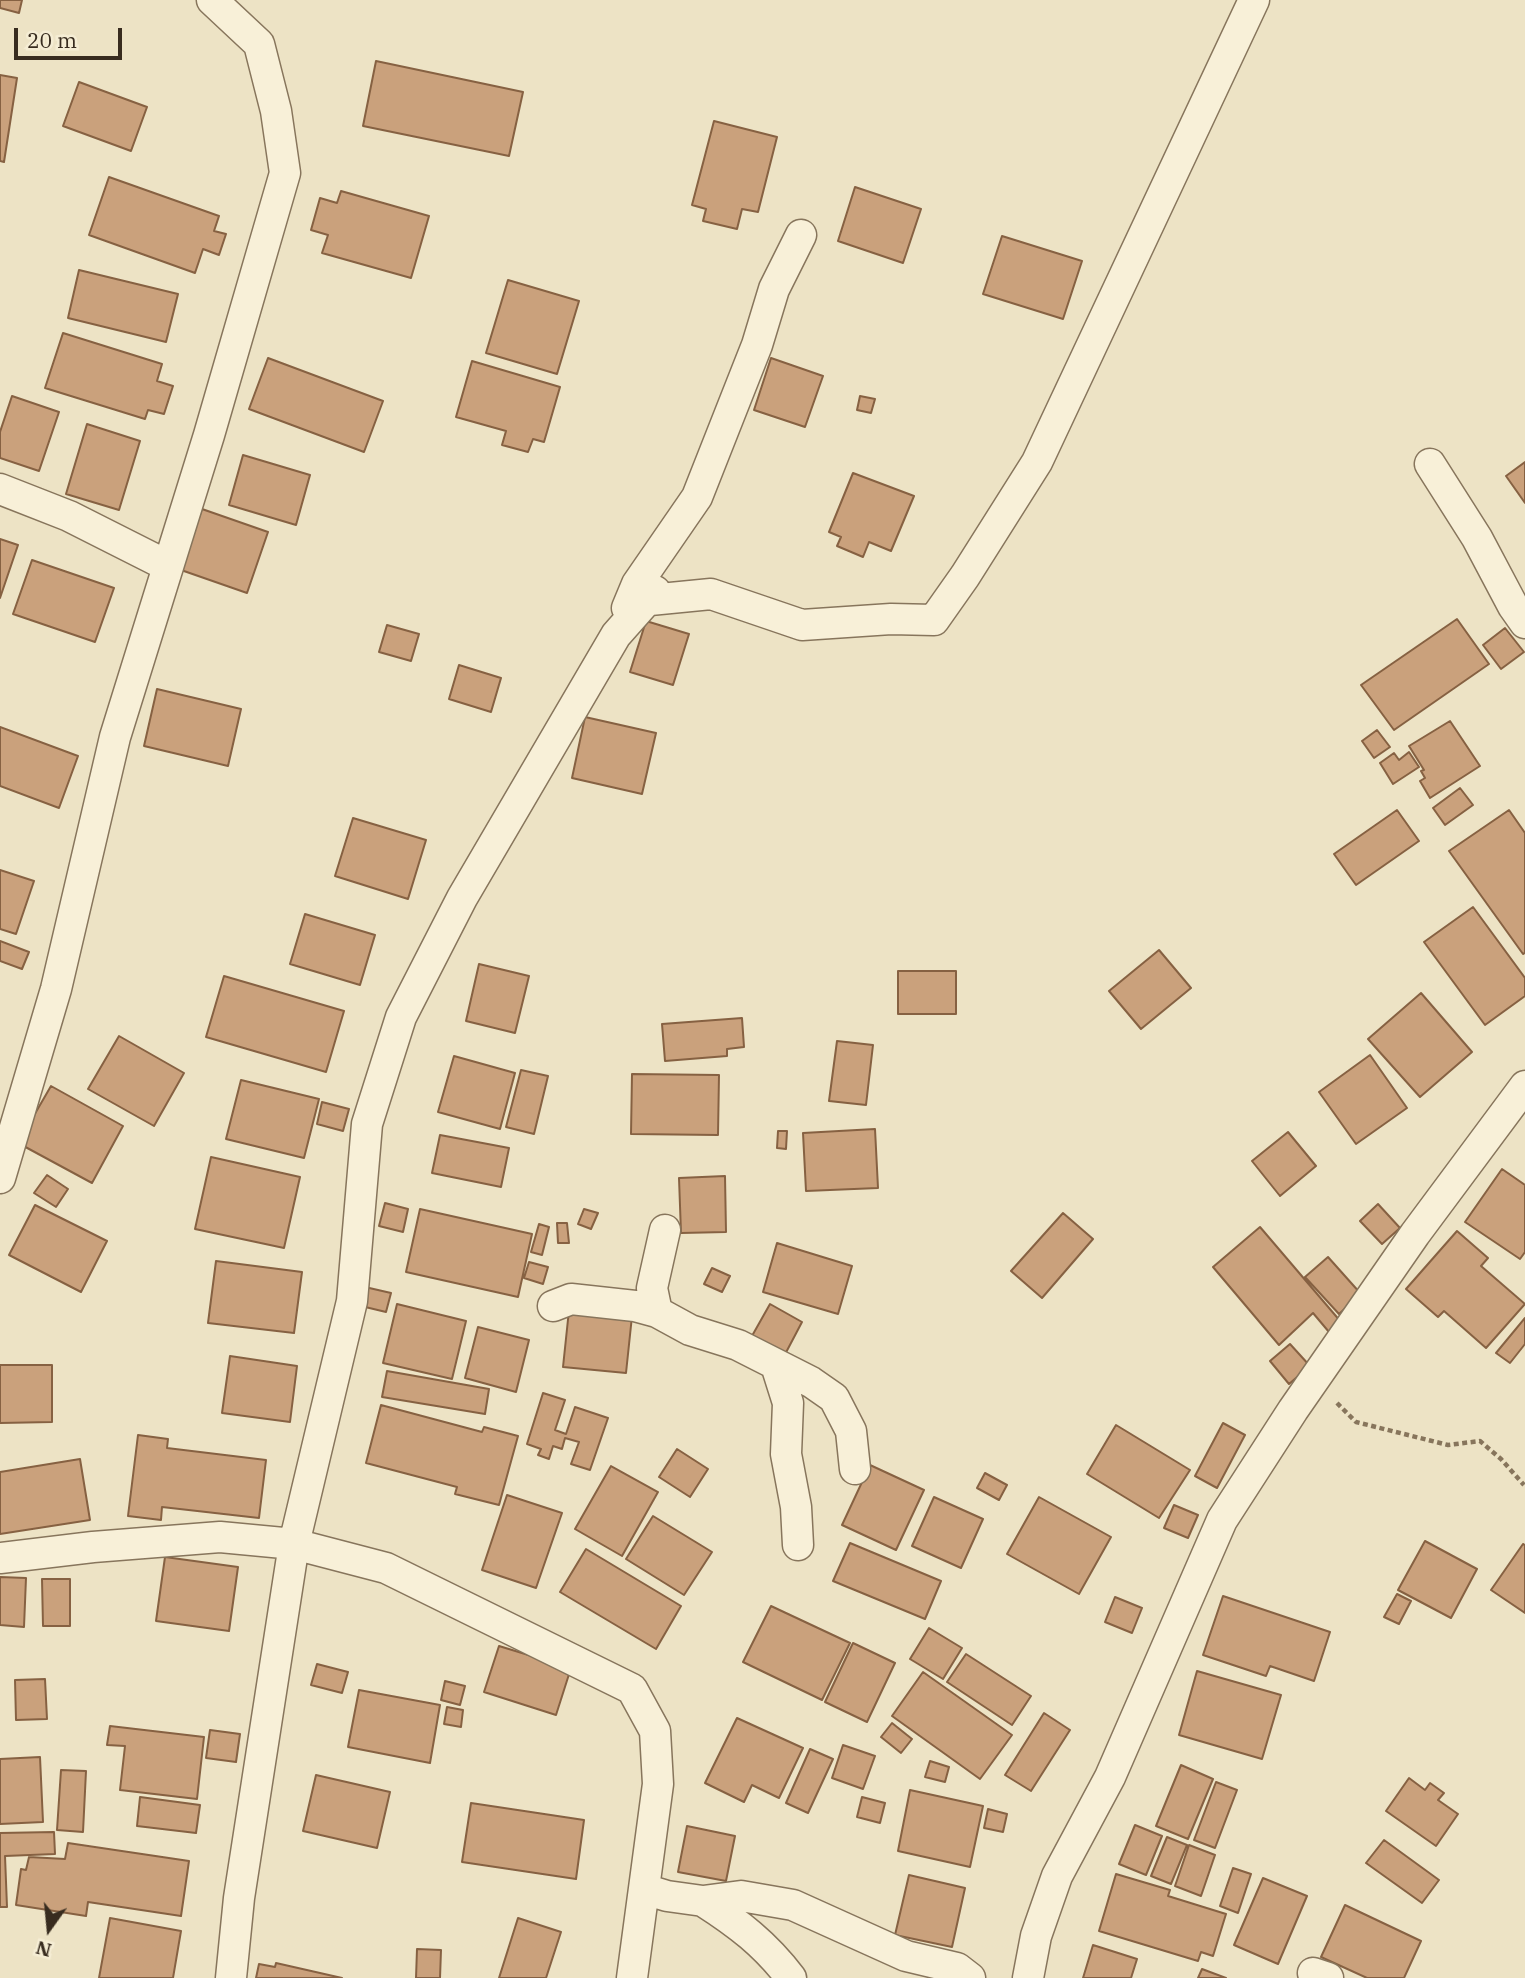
<!DOCTYPE html>
<html>
<head>
<meta charset="utf-8">
<style>
	body { margin:0 }
	#map { position:relative; width:1525px; height:1978px; overflow:hidden; background:#ede3c5; font-family:"IBM Plex Serif",serif }
	canvas { display:block }
	.north { position:absolute; left:14px; top:1894px; width:70px; height:70px; -webkit-text-stroke:5px #f5edd4; paint-order:stroke; rotate:195deg; font-size:19px; font-weight:700; line-height:28px; text-align:center; color:#382c1f }
	.north::after { content:''; display:block; margin:auto; width:24px; height:32px; background:#382c1f; clip-path:polygon(50% 0,100% 100%,50% 72%,0 100%) }
	.scale { position:absolute; left:14px; top:28px; width:108px; height:32px; box-sizing:border-box; border:4px solid #382c1f; border-top:0; padding-left:9px; font-size:21px; line-height:24px; white-space:nowrap; color:#382c1f; -webkit-text-stroke:5px #f5edd4; paint-order:stroke }
</style>
</head>
<body>
<div id="map">
<canvas width="1525" height="1978"></canvas>
<div class="north">N</div>
<div class="scale">20 m</div>
</div>
<script>
const context = document.querySelector('canvas').getContext('2d');
context.lineJoin = 'round';
function fill(path, color) {
  context.fillStyle = color;
  context.fill(path, 'evenodd');
}
function stroke(path, color, width, dash) {
  context.strokeStyle = color;
  context.lineWidth = width;
  context.lineCap = dash ? 'butt' : 'round';
  context.setLineDash(dash || []);
  context.stroke(path);
}
const building = new Path2D(`
	M0,0H22L19,13L0,8Z
	M376,61L523,92L509,156L363,126Z
	M0,75L17,78L4,162L0,161Z
	M79,82L147,107L131,151L63,126Z
	M714,121L777,137L758,212L742,209L737,229L703,221L706,209L692,205Z
	M109,177L219,216L214,231L226,234L219,255L203,249L195,273L89,235Z
	M855,187L921,209L903,263L838,241Z
	M341,191L429,216L411,278L322,253L328,235L311,230L320,198L337,203Z
	M1002,236L1082,261L1063,319L983,294Z
	M79,270L178,294L166,342L68,318Z
	M508,280L579,301L557,374L486,353Z
	M63,333L162,364L157,381L173,386L164,414L148,410L145,419L45,388Z
	M268,358L383,401L364,452L249,409Z
	M771,358L823,376L805,427L754,410Z
	M472,361L560,387L544,442L533,439L528,452L502,445L506,431L456,417Z
	M12,396L59,412L39,471L0,458V432Z
	M860,396L875,399L871,413L857,410Z
	M87,424L140,441L119,510L66,494Z
	M243,455L310,475L296,525L229,505Z
	M1525,462V503L1506,476Z
	M853,473L914,496L891,551L869,542L863,557L837,546L841,537L829,532Z
	M202,509L268,532L247,593L181,570Z
	M0,539L18,545L0,598Z
	M32,560L114,588L95,642L13,614Z
	M1457,619L1489,664L1394,730L1361,685Z
	M646,621L689,634L673,685L630,672Z
	M387,625L419,634L411,661L379,652Z
	M1505,628L1524,652L1501,669L1483,645Z
	M459,665L501,678L491,712L449,699Z
	M157,689L241,709L228,766L144,746Z
	M585,717L656,733L642,794L572,778Z
	M1450,721L1480,766L1430,798L1420,781L1425,778L1421,771L1424,770L1409,746Z
	M0,727L78,756L59,808L0,786Z
	M1377,730L1390,747L1374,758L1362,741Z
	M1409,752L1419,767L1393,784L1380,763L1394,753L1399,760Z
	M1460,788L1473,805L1445,825L1433,808Z
	M1397,810L1419,841L1356,885L1334,854Z
	M1509,810L1525,833V953L1523,954L1449,851Z
	M353,818L426,840L408,899L335,876Z
	M0,870L34,881L16,934L0,929Z
	M1473,907L1525,978V996L1485,1025L1424,942Z
	M305,914L375,935L360,985L290,964Z
	M0,941L29,952L22,969L0,961Z
	M1159,950L1191,988L1141,1029L1109,991Z
	M479,964L529,976L515,1033L466,1021Z
	M898,971H956V1014H898Z
	M224,976L344,1011L326,1072L206,1037Z
	M1421,993L1472,1052L1420,1097L1368,1039Z
	M742,1018L744,1047L727,1049V1056L665,1061L662,1024Z
	M119,1036L184,1073L154,1126L88,1089Z
	M837,1041L873,1045L866,1105L829,1101Z
	M1370,1055L1407,1108L1356,1144L1319,1092Z
	M454,1056L515,1073L500,1129L438,1112Z
	M521,1070L548,1076L534,1134L506,1127Z
	M632,1074L719,1075L718,1135L631,1134Z
	M241,1080L319,1099L304,1158L226,1139Z
	M51,1086L123,1126L92,1183L18,1143Z
	M322,1102L349,1109L343,1131L317,1124Z
	M875,1129L878,1188L806,1191L803,1133Z
	M778,1131H787L786,1149L777,1148Z
	M1288,1132L1316,1166L1280,1196L1252,1161Z
	M440,1135L509,1148L501,1187L432,1173Z
	M211,1157L300,1177L284,1248L195,1229Z
	M1502,1169L1525,1185V1252L1520,1259L1465,1222Z
	M47,1175L68,1189L56,1207L34,1193Z
	M725,1176L726,1232L681,1233L679,1178Z
	M385,1203L408,1209L403,1232L379,1226Z
	M1378,1204L1400,1228L1382,1244L1360,1221Z
	M35,1205L107,1241L81,1292L9,1255Z
	M420,1209L532,1234L518,1297L406,1272Z
	M584,1209L598,1213L591,1229L578,1224Z
	M1063,1213L1093,1239L1042,1298L1011,1271Z
	M557,1223H567L569,1243H558Z
	M539,1224L549,1227L542,1255L531,1252Z
	M1260,1227L1341,1322L1329,1332L1313,1313L1279,1345L1213,1267Z
	M1457,1231L1488,1258L1481,1266L1525,1304L1486,1348L1444,1311L1438,1317L1406,1289Z
	M777,1243L852,1266L838,1314L763,1292Z
	M1328,1257L1361,1294L1339,1314L1305,1277Z
	M216,1261L302,1272L294,1333L208,1323Z
	M529,1262L548,1267L543,1284L524,1278Z
	M712,1268L730,1276L722,1292L704,1284Z
	M365,1287L391,1293L386,1312L361,1306Z
	M397,1304L466,1321L452,1379L383,1363Z
	M770,1304L802,1322L781,1362L748,1343Z
	M569,1310L632,1316L626,1373L563,1367Z
	M1525,1318V1344L1510,1363L1496,1353Z
	M478,1327L529,1340L516,1392L465,1378Z
	M1290,1344L1310,1366L1289,1384L1270,1361Z
	M230,1356L297,1366L290,1422L222,1413Z
	M0,1365H52V1422L0,1423Z
	M387,1371L489,1389L485,1414L382,1397Z
	M543,1393L565,1400L555,1430L566,1434L575,1407L608,1418L590,1470L571,1464L579,1442L565,1438L562,1449L553,1446L549,1459L538,1455L541,1449L527,1444Z
	M381,1405L482,1432L484,1427L518,1436L499,1505L455,1494L457,1487L366,1463Z
	M1223,1423L1245,1435L1217,1488L1195,1476Z
	M1116,1425L1190,1470L1159,1518L1087,1474Z
	M138,1435L168,1439L167,1448L266,1460L259,1518L162,1507L161,1520L128,1516Z
	M677,1449L708,1469L690,1497L659,1477Z
	M80,1459L90,1520L0,1534V1472Z
	M870,1465L924,1490L896,1550L842,1525Z
	M611,1466L658,1492L622,1556L575,1529Z
	M985,1473L1007,1485L999,1500L977,1488Z
	M507,1495L562,1513L536,1588L482,1570Z
	M934,1497L983,1519L961,1568L912,1546Z
	M1039,1497L1111,1537L1079,1594L1007,1554Z
	M1174,1505L1198,1515L1188,1538L1164,1528Z
	M653,1516L712,1552L684,1595L626,1559Z
	M1425,1541L1477,1569L1451,1618L1398,1590Z
	M850,1543L941,1581L925,1619L833,1581Z
	M1523,1544L1525,1545V1613L1491,1590Z
	M586,1549L681,1606L656,1649L560,1592Z
	M165,1557L238,1567L229,1631L156,1621Z
	M0,1577L26,1578L24,1627L0,1625Z
	M42,1579H70V1626H43Z
	M1397,1594L1411,1601L1399,1624L1384,1617Z
	M1223,1596L1330,1632L1314,1681L1270,1666L1266,1676L1203,1655Z
	M1115,1597L1142,1608L1132,1633L1105,1622Z
	M771,1606L850,1643L822,1700L743,1662Z
	M929,1628L962,1648L943,1679L910,1659Z
	M853,1643L895,1663L867,1722L825,1702Z
	M499,1646L571,1668L556,1715L484,1692Z
	M966,1654L1031,1696L1012,1725L947,1682Z
	M317,1664L348,1672L342,1693L311,1685Z
	M1197,1671L1281,1695L1262,1759L1179,1735Z
	M923,1672L1012,1735L980,1779L892,1716Z
	M45,1679L47,1719L16,1720L15,1680Z
	M445,1681L465,1686L460,1705L441,1700Z
	M359,1690L440,1705L430,1763L348,1747Z
	M447,1707L463,1710L461,1727L444,1724Z
	M1044,1713L1070,1730L1031,1791L1005,1775Z
	M737,1718L803,1748L779,1798L752,1785L744,1802L705,1783Z
	M892,1723L912,1739L901,1753L881,1737Z
	M110,1726L204,1737L197,1799L120,1790L125,1746L107,1745Z
	M210,1730L240,1734L236,1762L206,1758Z
	M843,1745L875,1756L863,1789L832,1778Z
	M810,1749L833,1759L808,1813L786,1803Z
	M40,1757L43,1822L0,1824V1759Z
	M930,1761L949,1767L945,1782L925,1777Z
	M1181,1765L1213,1779L1188,1839L1156,1826Z
	M61,1770L86,1771L83,1832L57,1830Z
	M316,1775L390,1792L377,1848L303,1831Z
	M1409,1778L1425,1790L1430,1783L1444,1793L1438,1800L1458,1814L1436,1846L1386,1811Z
	M1216,1782L1237,1790L1215,1848L1194,1840Z
	M910,1790L983,1806L970,1867L898,1851Z
	M140,1797L200,1805L196,1833L137,1826Z
	M862,1797L885,1803L880,1823L857,1817Z
	M471,1803L584,1820L576,1879L462,1862Z
	M988,1809L1007,1814L1003,1832L984,1828Z
	M1135,1825L1162,1836L1146,1875L1119,1864Z
	M687,1826L735,1836L726,1881L678,1872Z
	M54,1832L55,1854L5,1856L7,1907H0V1833Z
	M1167,1837L1187,1845L1171,1884L1151,1876Z
	M1384,1840L1439,1880L1422,1903L1366,1863Z
	M68,1843L189,1861L181,1916L88,1902L86,1916L16,1905L21,1869L26,1870L29,1857L65,1859Z
	M1189,1845L1215,1855L1201,1896L1175,1886Z
	M1233,1868L1251,1874L1238,1913L1220,1906Z
	M1116,1874L1170,1890L1168,1896L1226,1914L1213,1956L1201,1952L1198,1961L1099,1931Z
	M909,1875L965,1888L952,1947L895,1935Z
	M1263,1878L1307,1896L1278,1964L1234,1945Z
	M1345,1905L1421,1941L1404,1978H1367L1321,1957Z
	M110,1918L181,1931L173,1978H99Z
	M518,1918L561,1932L546,1978H499Z
	M1093,1945L1137,1959L1131,1978H1083Z
	M417,1949L441,1950L440,1978H416Z
	M276,1963L342,1978H256L259,1964L275,1967Z
	M1202,1969L1226,1978H1198Z`);
const path = new Path2D(`
	M1337,1403L1356,1422L1448,1445L1480,1441L1501,1459L1524,1485`);
const street = new Path2D(`
	M1430,464L1477,538L1513,606L1525,623
	M0,489L69,516L168,566
	M650,600L711,594L802,625L891,619L934,620L965,576L1037,462L1254,0
	M627,608L637,584L697,497L757,345L774,289L801,235
	M0,1178L56,989L115,737L209,435L285,173L276,111L259,44L212,0
	M553,1306L571,1299L635,1306L657,1312L690,1330L738,1345L811,1382L834,1398L851,1431L855,1469
	M657,1312L652,1288L665,1230
	M776,1365L788,1403L786,1454L796,1507L798,1545
	M0,1558L93,1547L220,1537L294,1544L386,1568L632,1689L655,1731L658,1784L632,1978
	M644,1889L667,1896L703,1901L741,1896L793,1905L906,1956L957,1968L970,1978
	M703,1901C739,1924 765,1944 791,1978
	M1313,1973L1328,1978
	M231,1978L239,1898L294,1544L352,1301L367,1124L401,1017L462,898L616,635L655,591L650,600
	M1028,1978L1036,1936L1057,1876L1110,1777L1222,1520L1293,1410L1415,1234L1525,1086`);
fill(building, '#caa17c');
stroke(building, '#866142', 2);
stroke(street, '#87755c', 33);
stroke(path, '#87755c', 4.5, [5, 3.5]);
stroke(street, '#f8f0d8', 30);
</script>
</body>
</html>
